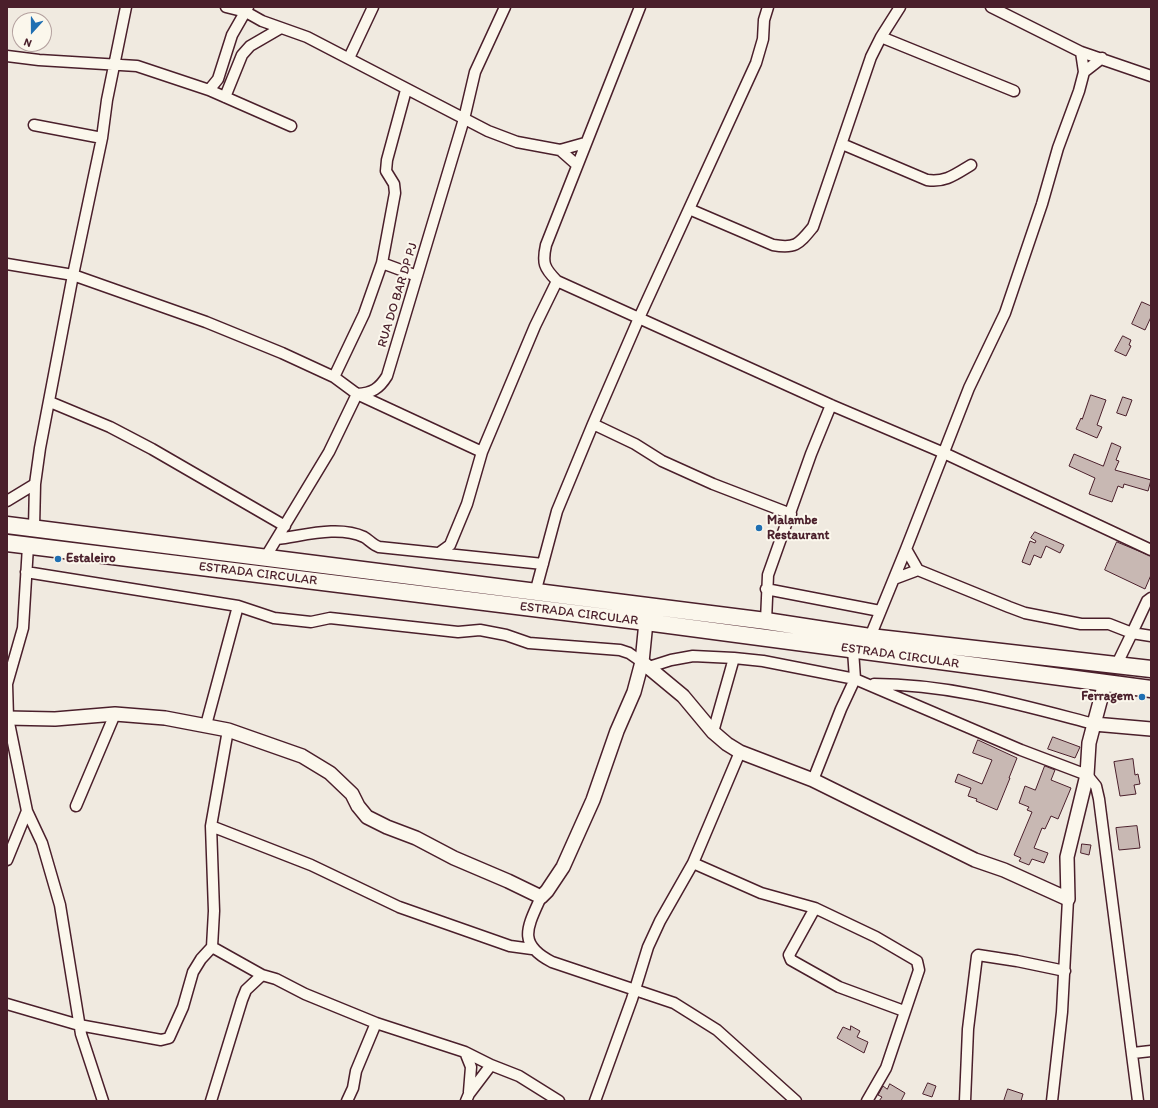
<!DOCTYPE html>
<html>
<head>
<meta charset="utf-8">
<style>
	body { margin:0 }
	#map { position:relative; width:1158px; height:1108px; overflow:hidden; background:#f0eae0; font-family:Itim,sans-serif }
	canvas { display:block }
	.frame { position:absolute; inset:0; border:8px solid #4a1f2b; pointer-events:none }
	.north { position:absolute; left:12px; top:12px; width:40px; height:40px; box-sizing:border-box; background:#fbf7ec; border:1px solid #b4a19f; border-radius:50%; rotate:201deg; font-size:11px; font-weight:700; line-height:16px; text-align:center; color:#4a1f2b }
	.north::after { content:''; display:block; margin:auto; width:14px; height:18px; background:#1f6fb2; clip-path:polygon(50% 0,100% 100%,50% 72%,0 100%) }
</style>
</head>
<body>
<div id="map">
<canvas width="1158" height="1108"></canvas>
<div class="frame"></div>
<div class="north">N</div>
</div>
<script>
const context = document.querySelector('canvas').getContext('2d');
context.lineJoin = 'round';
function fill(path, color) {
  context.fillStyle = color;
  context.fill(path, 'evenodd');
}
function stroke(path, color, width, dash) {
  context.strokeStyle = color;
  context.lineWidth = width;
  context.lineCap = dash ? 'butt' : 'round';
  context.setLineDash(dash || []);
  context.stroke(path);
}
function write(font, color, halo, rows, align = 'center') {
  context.font = font + ' Itim,sans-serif';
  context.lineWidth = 4;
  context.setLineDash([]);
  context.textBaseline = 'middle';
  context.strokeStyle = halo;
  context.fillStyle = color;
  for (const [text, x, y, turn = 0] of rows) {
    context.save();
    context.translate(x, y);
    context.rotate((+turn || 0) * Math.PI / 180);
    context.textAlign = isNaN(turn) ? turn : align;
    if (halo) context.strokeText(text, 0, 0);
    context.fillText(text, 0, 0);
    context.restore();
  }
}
const building = new Path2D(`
	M1142,302L1151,306V317L1145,330L1132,324Z
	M1123,336L1131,340L1129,345L1131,346L1126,356L1115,351Z
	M1091,395L1106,400L1097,425L1102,427L1097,438L1076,429L1081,418L1082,419Z
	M1123,397L1132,400L1126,416L1117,413Z
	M1112,443L1121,447L1116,460L1119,461L1115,470L1151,480L1148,491L1124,484L1123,488L1118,486L1112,502L1089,494L1095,478L1069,466L1074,454L1103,466Z
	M1035,532L1064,545L1060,553L1046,546L1041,558L1034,555L1030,565L1022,562L1030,541L1035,543L1036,541L1031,538Z
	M1117,542L1151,556V575L1145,589L1105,570Z
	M1053,737L1080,747L1075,758L1048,749Z
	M978,740L1017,758L1009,778H1010L997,810L976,801L977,799L968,796L971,788L955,782L958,774L982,784L992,760L973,753Z
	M1133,759L1135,775L1138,774L1140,784L1134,785L1136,794L1120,796L1114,762Z
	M1045,766L1055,770L1051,780L1071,788L1058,819L1051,816L1045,829L1042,828L1034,848L1048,853L1044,863L1032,859L1029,865L1019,861L1021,858L1014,855L1032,812L1027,810L1029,807L1019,803L1025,786L1035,790Z
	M1137,826L1140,848L1119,850L1116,828Z
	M1082,844L1091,845L1089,855L1081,853Z
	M851,1026L860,1031L857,1037L868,1042L864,1053L837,1038L843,1027L850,1030Z
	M928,1083L936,1086L932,1097L923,1094Z
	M890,1084L905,1093L901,1101H879L882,1097L878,1095L883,1086L887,1089Z
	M1008,1089L1023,1094L1021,1101H1004Z`);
const minor = new Path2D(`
	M226,7L246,12L262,21L307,37L488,131L517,142L560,150L585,143
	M640,7L546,245C542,263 544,268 557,281L831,405L944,453L1151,550
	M991,7L1081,52L1151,76
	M881,37L1014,91
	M7,56L39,60L137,66L209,90L291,126
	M349,58L373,7
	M1084,72L1102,58
	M209,90L218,79L232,35L248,7
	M225,97L242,55L250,46L281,28
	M34,125L102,138
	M842,144L927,180C945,183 956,174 971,165
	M560,150L577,165
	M689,209L773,245C796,249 799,244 813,227L871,57L881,37L900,7
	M382,263L417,276
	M7,264L73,275L206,322L282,353L334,377L357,394L482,452
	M334,377L364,314L382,263L395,193L394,184L386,171L387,160L406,90
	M50,402L110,427L152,449L285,526
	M593,424L635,444L662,461L713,484L791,514
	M7,501L35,484
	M34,528L35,484L40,448L73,275L102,138L107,100L126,7
	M277,539C303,536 338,525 364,537C369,540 373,545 379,547L543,564
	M28,546L23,628L7,684L8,718L27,811L42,843L60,905L81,1034L103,1101
	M906,549L918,570L1009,607L1025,613L1081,624H1109L1132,633L1116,666
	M439,553L450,545L467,504L482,452L535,326L557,281
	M265,558L329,452L357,394C372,393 379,389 387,376L464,119L475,72L505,7
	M26,572L238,606L274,618L311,622L330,618L458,632L480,630L506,635L529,643L620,650L629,653L642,662
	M894,579L918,570
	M766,589L880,611
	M535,593L557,511L593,424L639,318L756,63L763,39L764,20L768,7
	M1151,598L1147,601L1132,633L1151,636
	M766,621L768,575L811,454L831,405
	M870,637L906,549L969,388L1005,313L1042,204L1058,148L1079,91L1084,72L1081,52
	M649,667L671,660L693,656L734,658L763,661L855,679L1021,750L1087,775L1096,786L1099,799L1138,1101
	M874,684C950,684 1021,705 1094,724
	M206,725L238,606
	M713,732L734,658
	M813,780L841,709L855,679L853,650
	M76,806L115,714
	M211,826L311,865L399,907L510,946L532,949
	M7,860L27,811
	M693,863L761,893L815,908L876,937L917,961L919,970L886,1068L867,1101
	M541,897C527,928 517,944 552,962L674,1003L717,1030L796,1101
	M815,908L789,955L791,960L839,987L904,1011
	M212,947L262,975
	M7,1004L79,1025L161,1040L169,1038L183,1007L193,972L201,959L212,947L214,911L211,826L228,730
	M465,1052L471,1067L469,1092
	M1133,1053L1151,1051
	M491,1065L519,1076L559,1101
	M211,1101L242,1000L246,990L262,975L276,979L305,994L376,1023L465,1052L491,1065L469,1094L466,1101
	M347,1101L353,1088L356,1071L376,1023
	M595,1101L632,999L648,947L660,921L693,863L740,752
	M965,1101L968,1029L977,956L978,955L1017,961L1065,971
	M1052,1101L1062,1012L1068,899`);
const tertiary = new Path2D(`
	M642,662L683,696L713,732L727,744L740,752L813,780L975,860L1004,870L1068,899L1067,857L1087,775L1089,743L1094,724L1151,729
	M7,718L55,719L115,714L165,718L228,730L302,756L330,773L352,794L358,806L367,817L387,827L416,838L454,858L508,881L541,897L547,891L563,867L593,800L617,731L634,692L642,662L646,622
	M1094,724L1105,683`);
const primary = new Path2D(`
	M7,525L766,621L870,637L1151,669
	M7,543L646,622L1151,689`);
const markers = [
	[759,528,4,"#1f6fb2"],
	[58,559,4,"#1f6fb2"],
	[1142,697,4,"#1f6fb2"]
];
const streetNames = [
	["RUA DO BAR DP PJ",398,295,-73],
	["ESTRADA CIRCULAR",258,574,7],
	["ESTRADA CIRCULAR",579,614,7],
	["ESTRADA CIRCULAR",900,656,8]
];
const poiNames = [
	["Malambe",767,521],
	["Restaurant",767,536],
	["Estaleiro",66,559],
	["Ferragem",1134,697,"right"]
];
fill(building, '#c8b8b3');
stroke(building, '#4a1f2b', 1);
stroke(minor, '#4a1f2b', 13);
stroke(tertiary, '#4a1f2b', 16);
stroke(primary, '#4a1f2b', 19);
stroke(minor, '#fbf7ec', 10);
stroke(tertiary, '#fbf7ec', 13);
stroke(primary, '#fbf7ec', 16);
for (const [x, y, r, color] of markers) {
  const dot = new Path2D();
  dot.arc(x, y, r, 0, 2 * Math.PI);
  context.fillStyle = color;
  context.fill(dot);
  stroke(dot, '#fbf7ec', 1.5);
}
write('13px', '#4a1f2b', '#fbf7ec', streetNames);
write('bold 13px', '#4a1f2b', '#fbf7ec', poiNames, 'left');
</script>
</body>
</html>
